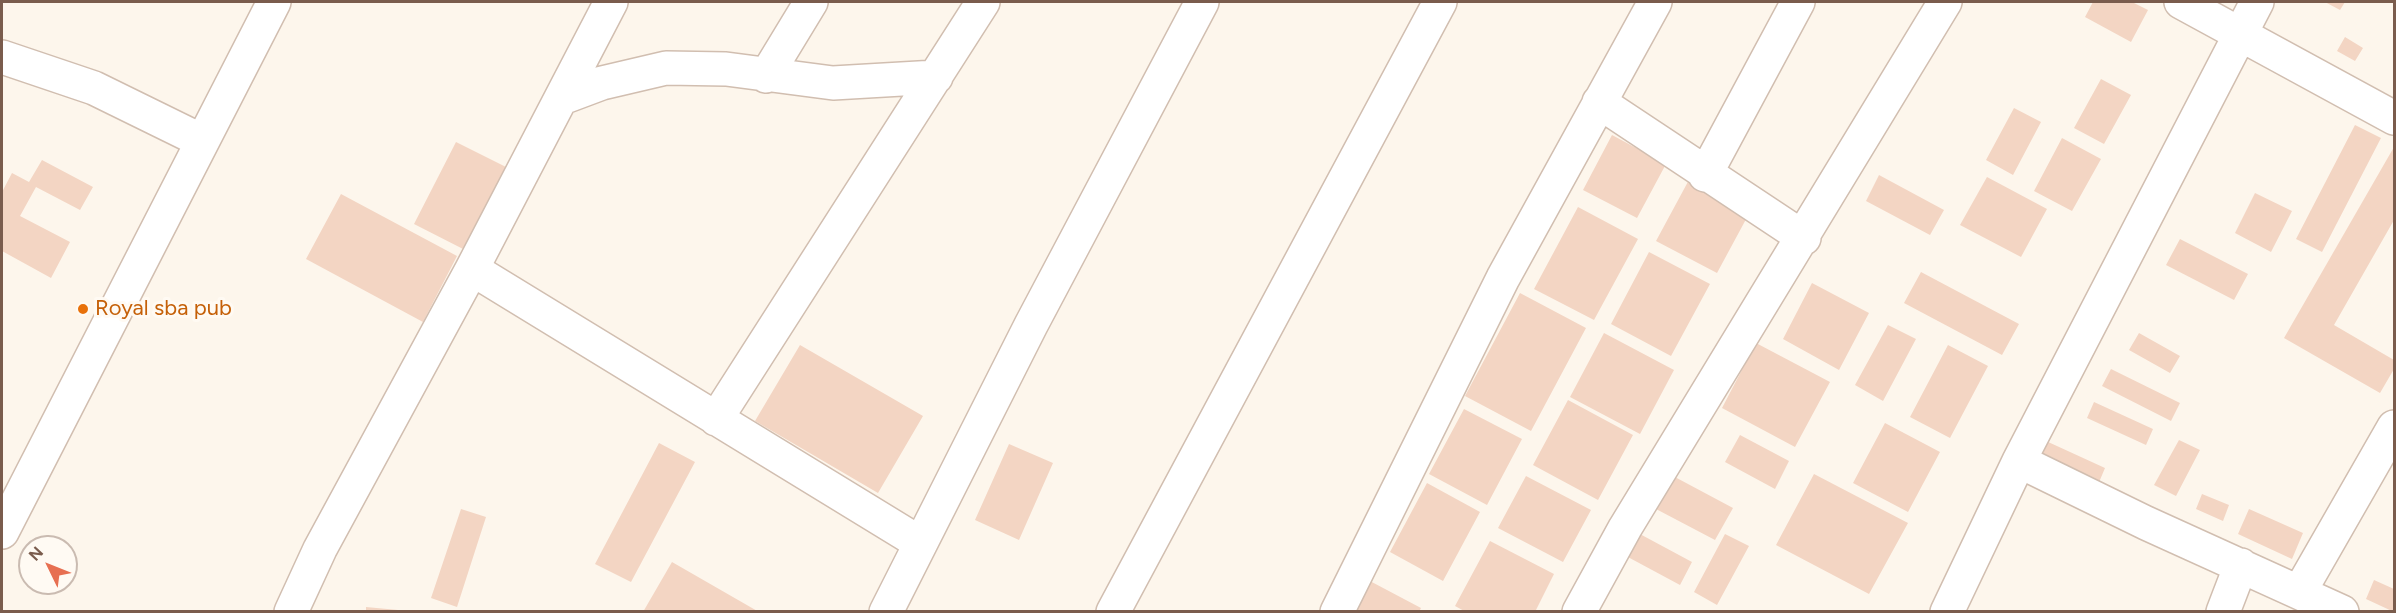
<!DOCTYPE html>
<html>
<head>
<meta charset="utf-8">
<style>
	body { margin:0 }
	#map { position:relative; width:2396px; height:613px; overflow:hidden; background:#fdf6ec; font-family:Figtree,sans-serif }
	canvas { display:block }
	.frame { position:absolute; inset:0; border:3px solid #7a5c4d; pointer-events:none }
	.north { position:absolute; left:18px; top:535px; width:60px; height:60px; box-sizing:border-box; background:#fffaf3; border:2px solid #cabbb1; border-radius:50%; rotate:313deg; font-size:16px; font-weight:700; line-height:24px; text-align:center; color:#7a5c4d }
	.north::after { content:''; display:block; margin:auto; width:21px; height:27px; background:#e76f51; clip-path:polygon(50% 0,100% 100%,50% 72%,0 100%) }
</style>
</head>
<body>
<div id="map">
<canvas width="2396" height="613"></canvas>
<div class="frame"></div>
<div class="north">N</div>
</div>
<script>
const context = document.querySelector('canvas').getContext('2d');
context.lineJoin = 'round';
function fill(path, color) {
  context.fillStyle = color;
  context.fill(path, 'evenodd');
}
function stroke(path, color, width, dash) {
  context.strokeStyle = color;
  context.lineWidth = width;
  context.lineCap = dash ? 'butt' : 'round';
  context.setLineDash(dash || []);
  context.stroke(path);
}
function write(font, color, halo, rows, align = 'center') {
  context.font = font + ' Figtree,sans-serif';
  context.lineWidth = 6;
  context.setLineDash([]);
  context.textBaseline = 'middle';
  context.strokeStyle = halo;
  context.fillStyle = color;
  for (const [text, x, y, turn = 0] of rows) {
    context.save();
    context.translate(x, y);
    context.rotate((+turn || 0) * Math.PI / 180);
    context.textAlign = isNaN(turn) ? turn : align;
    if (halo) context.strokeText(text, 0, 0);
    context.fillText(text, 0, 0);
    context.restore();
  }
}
const building = new Path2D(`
	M2093,2H2132L2148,10L2131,42L2085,17Z
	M2325,2H2345L2340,10Z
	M2345,37L2363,48L2355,61L2337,51Z
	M2101,79L2131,95L2104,144L2074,128Z
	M2014,108L2041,122L2013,175L1986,160Z
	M2355,125L2381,138L2322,252L2296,239Z
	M1612,135L1666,164L1637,218L1583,190Z
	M2062,138L2101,159L2072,211L2034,191Z
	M456,142L508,168L467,251L414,224Z
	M2394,147V220L2334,325L2394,360V369L2380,393L2284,338Z
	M42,160L93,187L80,210L36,187L20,216L70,242L51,278L2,251V192L12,173L29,182Z
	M1879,175L1944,210L1930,235L1866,201Z
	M1987,177L2047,209L2021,257L1960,225Z
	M1690,178L1751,210L1717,273L1656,241Z
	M2255,193L2292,211L2271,252L2235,233Z
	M341,194L457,256L423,322L306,259Z
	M1578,207L1638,239L1594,320L1534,289Z
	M2180,239L2248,274L2234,300L2166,265Z
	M1649,252L1710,284L1671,356L1611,324Z
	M1921,272L2019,324L2002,355L1904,303Z
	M1812,283L1869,313L1839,370L1783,339Z
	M1520,293L1586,328L1531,431L1465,396Z
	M1888,325L1916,339L1883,401L1855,385Z
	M1604,333L1674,370L1640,434L1570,397Z
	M2139,333L2180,356L2170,373L2129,350Z
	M1756,343L1830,382L1795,447L1722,408Z
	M800,345L923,416L878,493L755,421Z
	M1948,345L1988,366L1950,438L1910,417Z
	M2111,369L2180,403L2171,421L2102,386Z
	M1568,400L1633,435L1598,500L1533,465Z
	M2094,402L2153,429L2146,445L2087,418Z
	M1464,409L1522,439L1487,505L1429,474Z
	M1885,423L1940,452L1908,512L1853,483Z
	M1740,435L1789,461L1775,489L1725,462Z
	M2179,440L2200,450L2176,496L2154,485Z
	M2046,441L2105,468L2097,487L2037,459Z
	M659,443L695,462L631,582L595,564Z
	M1009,444L1053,463L1019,540L975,520Z
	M1814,474L1908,523L1869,594L1776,545Z
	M1526,476L1591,510L1563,562L1498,528Z
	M1673,476L1733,508L1715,540L1656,509Z
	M1427,483L1480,512L1443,581L1390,552Z
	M2202,494L2229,505L2223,521L2196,509Z
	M461,509L486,517L457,607L431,598Z
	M2249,509L2303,533L2292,559L2238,534Z
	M1638,533L1692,562L1680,585L1626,556Z
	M1725,534L1749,546L1717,605L1694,592Z
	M1490,541L1554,574L1535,612H1466L1455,606Z
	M672,562L759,612H643Z
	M1368,580L1421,608L1419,612H1351Z
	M2374,580L2394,589V612L2366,599Z
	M366,607L398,610V612H366Z`);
const street = new Path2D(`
	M2181,2L2394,118
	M2,57L94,88L202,141
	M766,76L811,2
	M562,98L602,83L666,68L726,69L833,83L936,77
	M1599,102L1804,238
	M1705,175L1798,2
	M472,269L920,543
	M716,419L983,2
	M2019,461L2146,523L2342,612
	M2,532L274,2
	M2300,591L2394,427
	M291,612L320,549L472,269L611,2
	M886,612L1031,325L1202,2
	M1113,612L1440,2
	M1337,612L1503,278L1655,2
	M1579,612L1625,528L1945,2
	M1947,612L2019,461L2257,2
	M2223,612L2241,565`);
const markers = [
	[83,309,6,"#e8710a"]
];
const foodNames = [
	["Royal sba pub",95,309]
];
fill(building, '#f3d5c3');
stroke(street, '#d1beb0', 36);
stroke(street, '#fff', 33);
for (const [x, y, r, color] of markers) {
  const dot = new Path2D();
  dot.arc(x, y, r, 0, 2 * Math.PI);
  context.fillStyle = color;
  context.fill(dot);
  stroke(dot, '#fffaf3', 2);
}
write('22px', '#c56008', '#fffaf3', foodNames, 'left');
</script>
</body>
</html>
